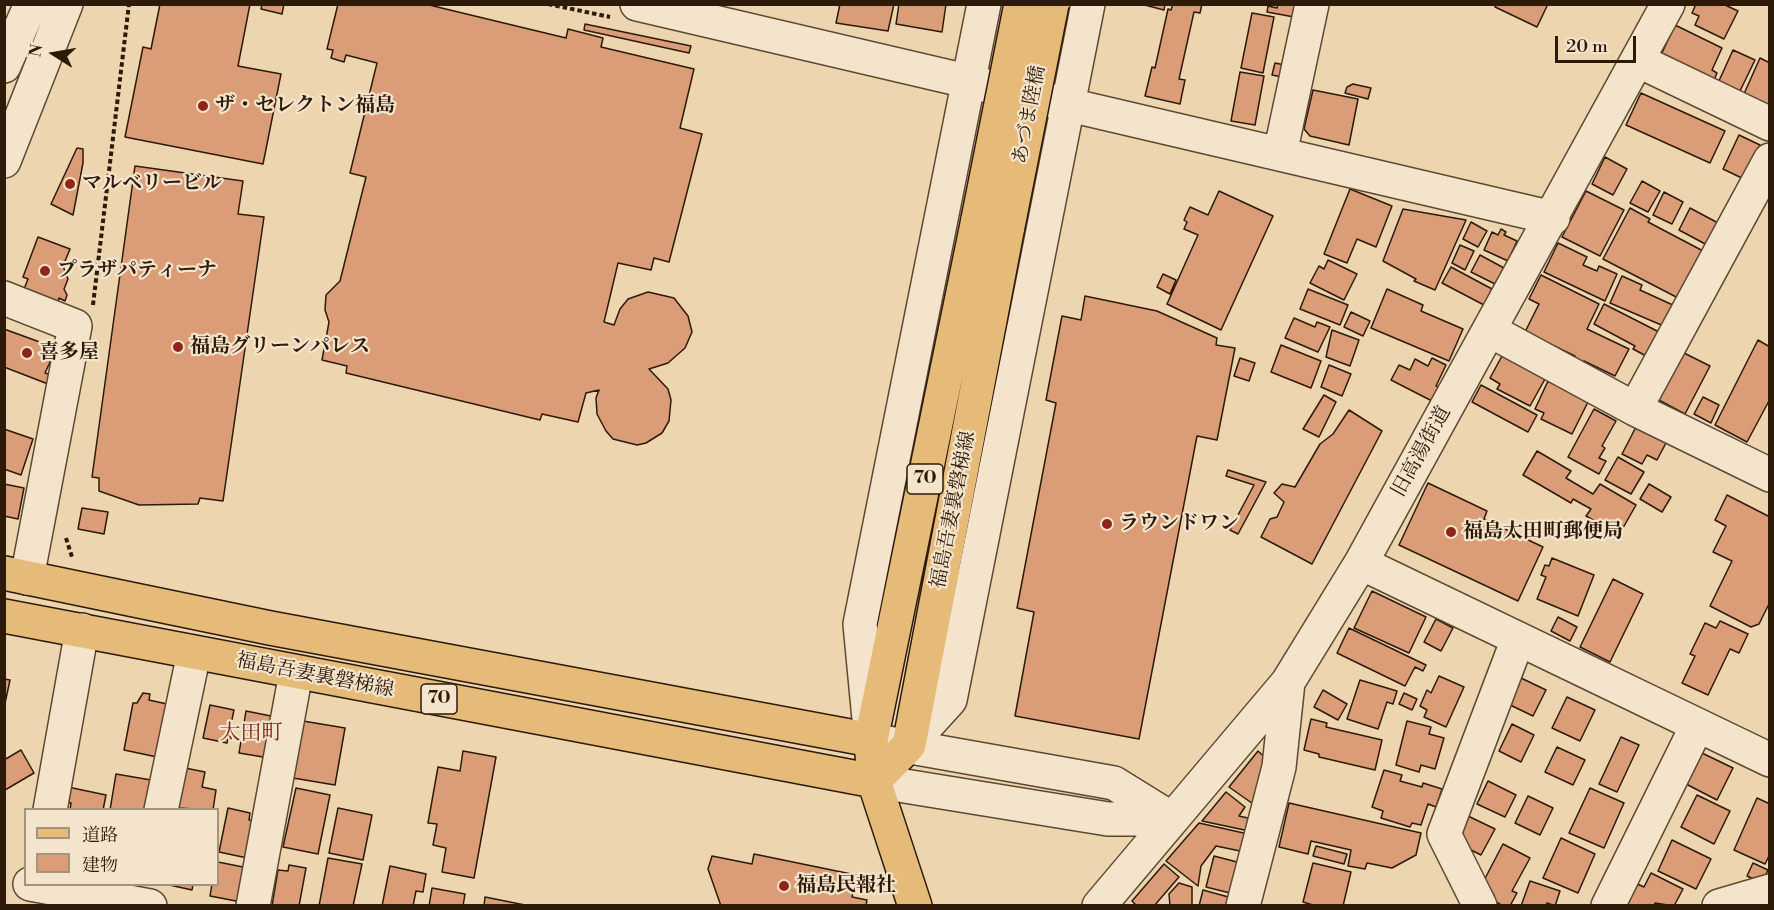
<!DOCTYPE html>
<html>
<head>
<meta charset="utf-8">
<style>
	body { margin:0 }
	#map { position:relative; width:1774px; height:910px; overflow:hidden; background:#edd5af; font-family:"Libre Bodoni","Noto Serif JP",serif }
	canvas { display:block }
	.frame { position:absolute; inset:0; border:6px solid #2d1a09; pointer-events:none }
	.legend { position:absolute; left:24px; top:808px; width:195px; height:78px; box-sizing:border-box; background:#f3e4cb; border:2px solid #a4937d; margin:0; padding:8px 10px; list-style:none; font-size:18px; color:#2d1a09 }
	.legend li { display:flex; align-items:center; gap:12px; height:30px }
	.legend b { width:30px; border:2px solid #a4937d }
	.north { position:absolute; left:24px; top:24px; width:60px; height:60px; -webkit-text-stroke:4px #f3e4cb; paint-order:stroke; rotate:281deg; font-size:16px; font-weight:700; line-height:24px; text-align:center; color:#2d1a09 }
	.north::after { content:''; display:block; margin:auto; width:21px; height:27px; background:#2d1a09; clip-path:polygon(50% 0,100% 100%,50% 72%,0 100%) }
	.scale { position:absolute; left:1555px; top:36px; width:81px; height:27px; box-sizing:border-box; border:3px solid #2d1a09; border-top:0; padding-left:8px; font-size:18px; line-height:21px; white-space:nowrap; color:#2d1a09; -webkit-text-stroke:4px #f3e4cb; paint-order:stroke }
</style>
</head>
<body>
<div id="map">
<canvas width="1774" height="910"></canvas>
<div class="frame"></div>
<ul class="legend">
<li><b style="height:8px;background:#e6ba78"></b>道路</li>
<li><b style="height:16px;background:#da9d78"></b>建物</li>
</ul>
<div class="north">N</div>
<div class="scale">20 m</div>
</div>
<script>
const context = document.querySelector('canvas').getContext('2d');
context.lineJoin = 'round';
function fill(path, color) {
  context.fillStyle = color;
  context.fill(path, 'evenodd');
}
function stroke(path, color, width, dash) {
  context.strokeStyle = color;
  context.lineWidth = width;
  context.lineCap = dash ? 'butt' : 'round';
  context.setLineDash(dash || []);
  context.stroke(path);
}
function write(font, color, halo, rows, align = 'center') {
  context.font = font + ' "Libre Bodoni","Noto Serif JP",serif';
  context.lineWidth = 4.5;
  context.setLineDash([]);
  context.textBaseline = 'middle';
  context.strokeStyle = halo;
  context.fillStyle = color;
  for (const [text, x, y, turn = 0] of rows) {
    context.save();
    context.translate(x, y);
    context.rotate((+turn || 0) * Math.PI / 180);
    context.textAlign = isNaN(turn) ? turn : align;
    if (halo) context.strokeText(text, 0, 0);
    context.fillText(text, 0, 0);
    context.restore();
  }
}
const building = new Path2D(`
	M160,4H250L238,66L281,74L263,164L125,137L143,47L151,49Z
	M262,4H284L282,14L261,9Z
	M338,4H425L566,38L568,29L603,38L601,47L694,69L680,128L702,134L669,262L654,258L651,270L618,263L604,322L614,325L620,309L628,299L648,292L674,298L688,316L692,332L685,348L668,363L649,369L668,389L671,400L669,421L662,433L646,443L637,445L613,439L606,431L597,414L596,398L599,390L586,393L578,422L542,414L540,420L346,373L347,366L322,360L329,322L325,310L326,295L340,281L366,177L350,173L377,63L346,55L344,62L331,58L333,50L327,49Z
	M840,4H894L888,31L836,23Z
	M899,4H946L942,32L896,24Z
	M1141,4H1165L1164,10Z
	M1173,4H1202L1200,13L1194,12L1179,79L1185,80L1180,104L1145,96L1152,67L1155,68L1168,9L1171,10Z
	M1278,4H1296L1294,17L1267,12L1268,6L1277,8Z
	M1497,4H1548L1537,27L1495,7Z
	M1696,4H1723L1738,11L1724,39L1695,25L1699,16L1692,13Z
	M1252,13L1274,17L1263,73L1241,68Z
	M585,24L691,46L689,53L584,30Z
	M1675,25L1722,48L1712,70L1717,73L1714,80L1661,55Z
	M1733,50L1755,60L1739,93L1718,83Z
	M1760,58L1770,63V108L1743,96Z
	M1275,63L1285,65L1282,77L1272,75Z
	M1240,72L1264,76L1255,125L1231,121Z
	M1353,84L1371,88L1368,99L1345,93L1347,87Z
	M1313,90L1358,99L1349,145L1310,136L1304,129Z
	M1641,93L1725,131L1710,163L1626,125Z
	M1739,135L1760,145L1751,164L1748,181L1723,169Z
	M77,148L83,149V163L73,215L51,204Z
	M1605,157L1627,169L1613,195L1592,184Z
	M135,166L243,181L238,214L264,217L223,501L200,498L198,504L139,505L99,491V478L92,477Z
	M1642,181L1660,191L1648,212L1630,203Z
	M1350,189L1392,206L1376,247L1357,239L1347,263L1324,254Z
	M1219,191L1273,216L1221,330L1167,304L1198,235L1184,229L1187,222L1184,220L1190,207L1208,215Z
	M1586,191L1624,210L1600,256L1562,237Z
	M1664,192L1683,202L1672,224L1653,215Z
	M1630,208L1650,219L1648,222L1705,252L1680,299L1603,259Z
	M1690,208L1720,224L1709,246L1679,230Z
	M1403,209L1466,220L1435,290L1414,281L1416,279L1383,261Z
	M1471,222L1487,231L1478,247L1463,239Z
	M1501,229L1506,232L1504,235L1517,241L1508,261L1484,250L1492,232L1498,235Z
	M38,237L70,249L63,266L68,279L64,289L67,295L65,301L59,298L58,302L24,289L28,279L23,277Z
	M1558,243L1587,257L1583,265L1597,271L1599,266L1617,274L1605,301L1544,272Z
	M1460,245L1474,251L1465,270L1452,263Z
	M1480,255L1504,268L1495,284L1471,272Z
	M1328,260L1357,274L1344,300L1310,283L1319,266L1324,269Z
	M1451,267L1492,289L1484,305L1442,283Z
	M1163,274L1176,280L1170,294L1157,287Z
	M1541,275L1599,304L1587,329L1629,349L1615,376L1584,361L1581,367L1572,362L1575,356L1525,332L1539,304L1529,299Z
	M1622,276L1642,285L1640,290L1675,306L1666,327L1610,303Z
	M1308,289L1348,305L1340,325L1300,309Z
	M1387,289L1423,305L1421,311L1463,329L1449,361L1371,328Z
	M1085,296L1157,311L1217,338L1216,345L1235,348L1217,440L1197,436L1139,739L1015,716L1034,612L1017,608L1056,403L1046,400L1062,316L1081,320Z
	M1604,304L1663,334L1650,358L1633,349L1635,346L1594,324Z
	M1351,312L1370,321L1363,336L1344,327Z
	M1294,318L1315,327L1317,322L1330,327L1318,352L1285,338Z
	M4,329L48,345L51,360L45,373L51,375L48,384L4,367Z
	M1332,330L1359,340L1350,366L1326,357Z
	M1758,340L1770,347V399L1747,442L1715,425Z
	M1281,345L1321,361L1311,388L1271,372Z
	M1682,352L1710,366L1685,414L1657,399Z
	M1502,356L1545,379L1530,406L1497,389L1500,384L1490,378Z
	M1240,358L1255,363L1249,381L1234,376Z
	M1432,358L1446,365L1436,386L1439,387L1432,401L1391,380L1399,365L1410,370L1415,359L1428,366Z
	M1329,365L1351,374L1342,396L1321,387Z
	M1548,381L1589,400L1572,434L1541,419L1544,413L1535,409Z
	M1481,385L1537,415L1528,432L1472,402Z
	M1324,395L1336,402L1319,437L1303,429Z
	M1703,397L1719,405L1711,423L1694,414Z
	M1594,409L1616,421L1602,446L1605,448L1599,458L1606,461L1599,474L1568,457Z
	M1349,410L1382,431L1312,564L1261,537L1270,519L1277,517L1284,502L1274,493L1282,484L1295,487L1320,444L1333,434Z
	M1637,425L1667,441L1657,460L1647,455L1642,464L1622,454Z
	M4,429L33,439L21,475L4,469Z
	M1537,451L1571,471L1566,478L1593,494L1600,484L1636,505L1619,535L1586,516L1591,509L1573,499L1571,503L1523,475Z
	M1618,457L1644,472L1631,494L1605,480Z
	M1228,470L1266,482L1238,534L1230,530L1254,485L1226,476Z
	M1428,483L1487,511L1484,519L1543,547L1518,601L1399,545Z
	M4,484L24,488L18,519L4,516Z
	M1649,484L1671,497L1662,512L1640,499Z
	M1727,495L1770,517V602L1759,624L1751,627L1710,606L1732,561L1713,552L1726,526L1715,520Z
	M82,508L108,512L104,534L78,529Z
	M1552,558L1594,575L1578,616L1537,599L1546,577L1541,575L1545,565L1549,566Z
	M1613,579L1643,594L1610,662L1580,647Z
	M1372,591L1426,617L1409,653L1354,628Z
	M1558,617L1577,627L1570,641L1551,631Z
	M1436,619L1453,628L1441,651L1424,642Z
	M1720,621L1748,634L1739,653L1730,649L1708,695L1682,683L1695,656L1690,654L1705,623L1716,628Z
	M1349,628L1426,665L1423,671L1415,667L1405,686L1337,653Z
	M1439,676L1464,687L1446,727L1424,717L1427,710L1420,706L1427,690L1431,693Z
	M1519,677L1546,690L1533,716L1506,703Z
	M4,679L10,680L4,708Z
	M1360,680L1397,691L1393,704L1387,702L1378,729L1347,719Z
	M1323,690L1347,704L1338,720L1314,707Z
	M143,693L150,694L149,700L167,704L157,757L124,750L133,703H137Z
	M1404,693L1417,699L1412,710L1399,704Z
	M1567,697L1595,710L1580,741L1552,728Z
	M210,705L234,710L227,743L203,738Z
	M246,711L276,717L269,758L239,753Z
	M1311,719L1327,723L1326,727L1382,740L1375,770L1319,757V754L1304,750Z
	M303,721L345,728L335,785L293,778Z
	M1407,721L1431,727L1429,734L1444,738L1435,769L1421,765L1419,772L1396,765Z
	M1512,724L1534,735L1521,762L1499,751Z
	M1621,737L1639,745L1617,792L1599,784Z
	M1557,747L1585,760L1573,785L1545,772Z
	M21,750L34,773L5,790L4,801V760Z
	M463,751L496,757L474,878L442,872L446,848L433,845L437,824L428,823L438,767L460,771Z
	M1258,751L1268,760L1256,806L1229,787Z
	M1702,753L1733,768L1717,800L1686,784Z
	M185,768L205,772L202,787L216,790L213,810L177,808Z
	M1384,770L1402,775L1400,781L1422,787L1423,783L1442,789L1436,807L1428,804L1421,825L1412,823L1410,827L1381,818L1383,811L1372,807Z
	M116,774L151,780L146,810H110Z
	M1488,781L1516,795L1505,817L1477,804Z
	M68,787L106,795L103,810H70L71,803L65,801Z
	M296,788L330,795L318,854L283,847Z
	M1590,788L1624,803L1604,848L1569,833Z
	M1226,792L1245,807L1239,816L1252,819L1249,831L1202,821Z
	M1697,795L1730,811L1714,844L1681,827Z
	M1528,796L1553,808L1540,835L1515,823Z
	M1757,798L1770,804V854L1765,864L1734,850Z
	M1289,803L1421,833L1416,855L1392,868L1367,863L1365,869L1348,866L1351,850L1311,841L1308,854L1279,847Z
	M228,808L250,813L249,820L259,822L252,859L219,852Z
	M338,808L372,815L363,860L329,853Z
	M1468,816L1495,829L1481,855L1455,842Z
	M1199,823L1248,834L1245,852L1216,846L1201,866L1198,886L1166,861Z
	M1561,838L1595,854L1578,893L1543,878Z
	M1672,840L1711,859L1696,889L1658,871Z
	M1503,844L1530,858L1512,891L1517,893L1510,906H1503L1491,899L1494,895L1480,888Z
	M1316,846L1347,854L1344,864L1313,856Z
	M754,854L856,875L852,897L867,900L866,906H721L708,869L712,856L752,864Z
	M1214,856L1237,862L1230,893L1206,887Z
	M328,858L362,864L353,906H319Z
	M218,862L248,868L241,902L210,896L212,884H218Z
	M1313,863L1351,872L1343,906H1316L1303,902Z
	M1753,863L1768,870L1762,883L1747,876Z
	M1164,864L1179,877L1154,906H1137L1132,901Z
	M289,865L306,868L299,906H272L278,870L288,871Z
	M390,866L426,874L423,892L416,891L413,906H382Z
	M1651,873L1683,889L1674,906L1655,903L1654,906H1622L1633,882L1644,887Z
	M1530,881L1560,891L1555,906L1547,903L1546,906H1521Z
	M1179,883L1192,887V906H1170L1169,894Z
	M165,884H193L192,890Z
	M432,888L465,894L463,906H429Z
	M1203,890L1232,898L1230,906H1199Z
	M485,897L525,905V906H484Z`);
const path = new Path2D(`
	M548,4L610,17
	M93,305L129,4
	M66,538L72,557`);
const minor = new Path2D(`
	M637,4L1553,218
	M984,4L860,624L871,740L1114,783L1172,819
	M1639,61L1770,124
	M4,66L31,4
	M1280,154L1312,4
	M4,161L66,4
	M4,298L75,326L27,578
	M1491,331L1635,409L1770,475
	M1635,409L1770,160
	M1361,563L1770,760
	M909,745L950,700L1088,4
	M874,781L1108,819H1172
	M50,810L82,630
	M161,810L194,653
	M30,884L150,906
	M253,906L296,673
	M1099,906L1288,682L1361,563L1668,4
	M1243,906L1279,767L1288,682
	M1480,906L1444,834L1518,639
	M1608,906L1697,726
	M1719,906L1770,891`);
const major = new Path2D(`
	M4,573L270,628L871,740
	M4,616L874,781
	M874,781L909,745L1008,226
	M915,906L874,781L871,740L978,219`);
const majorBridge = new Path2D(`
	M978,219L1021,4
	M1008,226L1052,4`);
const markers = [
	[203,106,6,"#8f2418"],
	[70,184,6,"#8f2418"],
	[45,271,6,"#8f2418"],
	[178,347,6,"#8f2418"],
	[27,353,6,"#8f2418"],
	[1107,524,6,"#8f2418"],
	[1451,532,6,"#8f2418"],
	[784,886,6,"#8f2418"]
];
const shields = [
	[925,479,36],
	[439,699,36]
];
const shieldNames = [
	["70",925,479],
	["70",439,699]
];
const poiNames = [
	["ザ・セレクトン福島",215,106],
	["マルベリービル",82,184],
	["プラザパティーナ",57,271],
	["福島グリーンパレス",190,347],
	["喜多屋",39,353],
	["ラウンドワン",1119,524],
	["福島太田町郵便局",1463,532],
	["福島民報社",796,886]
];
const streetNames = [
	["あづま陸橋",1030,115,-79],
	["旧高湯街道",1422,452,-61],
	["福島吾妻裏磐梯線",954,510,-79],
	["福島吾妻裏磐梯線",315,676,11]
];
const neighbourhoodNames = [
	["太田町",251,734]
];
fill(building, '#da9d78');
stroke(building, '#2d1a09', 1.5);
stroke(minor, '#5d4932', 36);
stroke(major, '#2d1a09', 36);
stroke(path, '#2d1a09', 4, [4.5, 3]);
stroke(minor, '#f3e4cb', 33);
stroke(major, '#e6ba78', 33);
stroke(majorBridge, '#2d1a09', 36, []);
stroke(majorBridge, '#e6ba78', 33);
for (const [x, y, r, color] of markers) {
  const dot = new Path2D();
  dot.arc(x, y, r, 0, 2 * Math.PI);
  context.fillStyle = color;
  context.fill(dot);
  stroke(dot, '#f3e4cb', 2);
}
for (const [x, y, w] of shields) {
  const box = new Path2D();
  box.roundRect(x - w / 2, y - 15, w, 30, 4.5);
  context.fillStyle = '#f3e4cb';
  context.fill(box);
  stroke(box, '#2d1a09', 1.5);
}
write('bold 18px', '#2d1a09', null, shieldNames);
write('bold 20px', '#2d1a09', '#f3e4cb', poiNames, 'left');
write('20px', '#2d1a09', '#f3e4cb', streetNames);
write('21px', '#7a1f14', '#f3e4cb', neighbourhoodNames);
</script>
</body>
</html>
